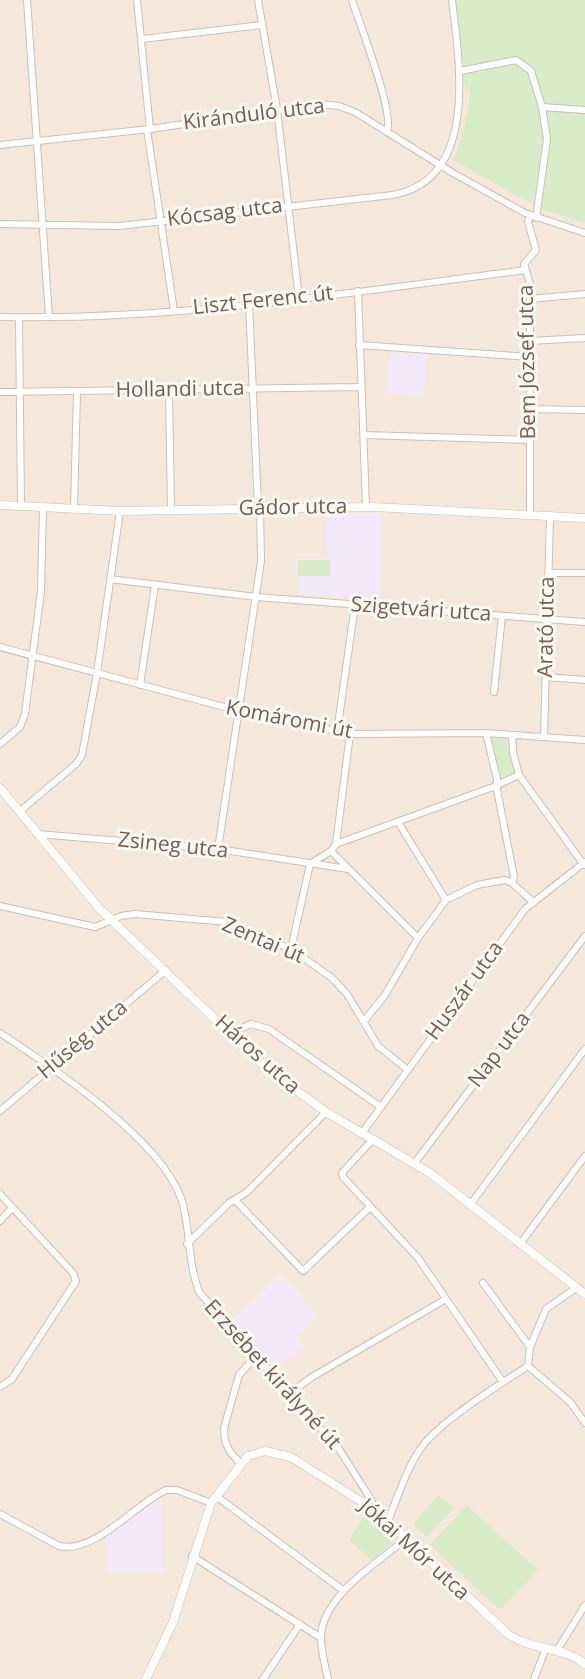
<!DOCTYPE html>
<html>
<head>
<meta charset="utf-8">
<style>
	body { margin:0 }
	canvas { display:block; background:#fdf6ec }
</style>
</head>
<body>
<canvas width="585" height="1679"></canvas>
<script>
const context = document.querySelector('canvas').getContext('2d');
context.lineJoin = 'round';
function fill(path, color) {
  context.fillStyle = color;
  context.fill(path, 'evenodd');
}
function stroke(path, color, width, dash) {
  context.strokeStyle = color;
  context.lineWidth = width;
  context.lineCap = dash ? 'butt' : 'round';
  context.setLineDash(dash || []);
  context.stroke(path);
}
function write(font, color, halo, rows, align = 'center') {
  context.font = font + ' "Open Sans",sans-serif';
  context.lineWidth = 6;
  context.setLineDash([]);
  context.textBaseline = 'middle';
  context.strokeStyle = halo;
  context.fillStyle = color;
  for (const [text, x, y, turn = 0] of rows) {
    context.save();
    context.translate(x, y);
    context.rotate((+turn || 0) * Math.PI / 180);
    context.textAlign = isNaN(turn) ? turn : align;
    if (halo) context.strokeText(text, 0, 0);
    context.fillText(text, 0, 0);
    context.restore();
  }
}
const residential = new Path2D(`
	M0,0H585V1679H0Z`);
const education = new Path2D(`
	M390,352L428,354L423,396L386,394Z
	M325,513L382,514L381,600L298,594L296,559H327Z
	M281,1275L318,1317L296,1336L304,1346L274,1371L230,1323Z
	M161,1498L163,1571L108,1573L106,1536Z`);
const green = new Path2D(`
	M455,0H585V223L541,209L454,161L467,116L470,90L465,89Z
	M298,560H330V576H298Z
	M495,736L507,740L514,770L512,776L504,779L498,776L490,740Z
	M439,1495L454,1508L427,1537L413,1524Z
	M467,1505L538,1570L500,1610L430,1545Z
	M367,1511L386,1524L398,1538L372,1560L349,1540Z`);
const minor = new Path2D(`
	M27,0L49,317
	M137,0L150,129
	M258,0L277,109L299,298
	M352,0C359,22 395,114 387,130
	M142,39L262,25
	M460,71L516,60L531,71L542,107L585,110
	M147,129L174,311
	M0,145L150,129L320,104L339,106L355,112L453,173L525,213L585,233
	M536,218L547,139L542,107
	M0,224L120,226L392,195C480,180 459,61 452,0
	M358,291L366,507
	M530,299L585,294
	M249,303L258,507
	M0,317C175,321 353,292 526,270
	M19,318L21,506
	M530,341L585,338
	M359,345L530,357
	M169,391L171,509
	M0,392L360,387
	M530,409L585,410
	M364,435L530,440
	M74,509L77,392
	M530,515V284L524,264L536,250L528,222L530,216
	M548,573H585
	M110,579L256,597L585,622
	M0,647L239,711L350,734L486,733L585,740
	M547,677L585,680
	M140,685L155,585
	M494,692L502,616
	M337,732L355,605
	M486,733L497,779V790L514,877L512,883L532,901
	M512,735L513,752L519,775L584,865
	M544,737L550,517
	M0,744L20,727L25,714L41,591L43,507
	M19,812L76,764L82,755L97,673L120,511
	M398,822L446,900
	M37,834L218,849L348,869
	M336,844L493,787L519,775
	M218,849L261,561L260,507
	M331,851L418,938
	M0,906L95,927L121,916L135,914L227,922L291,949L332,978L347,994L378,1046L408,1070
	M291,949L310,864L331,851L336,844L350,734
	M364,1021L385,995L418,938L446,900L477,885L505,880L512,883
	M0,1033C52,1067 160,1139 181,1198C191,1228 187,1260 199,1292L339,1449L372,1501L370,1507
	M231,1033L251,1024L269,1029L381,1107
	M0,1111L166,970
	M362,1133L525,909L585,862
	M373,1139L342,1173L343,1177L418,1258L503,1382
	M414,1164L585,936
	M0,1194L73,1273L76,1281L12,1379L0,1387
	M235,1200L303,1271L370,1207
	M470,1205L585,1049
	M0,1221L12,1208
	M187,1244L229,1203L247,1192L326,1112
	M520,1244L585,1156
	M483,1283L530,1347
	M528,1366L530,1347L546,1309L576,1288
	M528,1366L570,1402L585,1423
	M289,1394L312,1377L446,1299
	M241,1464L230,1452L225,1441L224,1428L239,1375L256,1356
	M216,1496L344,1591
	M0,1514L59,1546C95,1554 135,1504 166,1490H177L211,1503
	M388,1521C398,1497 406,1469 421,1448C439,1422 500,1384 528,1366
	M192,1556L321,1638
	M558,1649L585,1605
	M263,1679L300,1624
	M328,1679C325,1666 321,1651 321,1638C321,1596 379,1562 407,1538
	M534,1679L546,1648`);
const tertiary = new Path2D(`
	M0,505L120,511L374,507L585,518
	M0,788L99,908L266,1068L326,1112L430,1173L585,1294
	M146,1679L173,1622L211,1503L248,1456L265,1451L291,1457L379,1513L509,1635C534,1651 562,1646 585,1664`);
const streetNames = [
	["Kiránduló utca",254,115,-7],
	["Kócsag utca",225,213,-7],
	["Liszt Ferenc út",263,301,-6],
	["Bem József utca",528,362,-91],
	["Hollandi utca",180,390,-1],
	["Gádor utca",293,508,-1],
	["Szigetvári utca",421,610,4],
	["Arató utca",547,627,-89],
	["Komáromi út",289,720,11],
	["Zsineg utca",173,846,6],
	["Zentai út",263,941,23],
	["Huszár utca",465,991,-54],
	["Hűség utca",83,1040,-40],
	["Nap utca",500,1050,-53],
	["Háros utca",257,1055,42],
	["Erzsébet királyné út",272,1375,48],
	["Jókai Mór utca",414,1550,42]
];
fill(residential, '#f5e8da');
fill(education, '#f3e8fa');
fill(green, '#d8ecc9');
stroke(minor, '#d1beb0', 8);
stroke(tertiary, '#d1beb0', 9);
stroke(minor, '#fff', 6);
stroke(tertiary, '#fff', 8);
write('21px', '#7a5c4d', '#fffaf3', streetNames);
</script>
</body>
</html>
